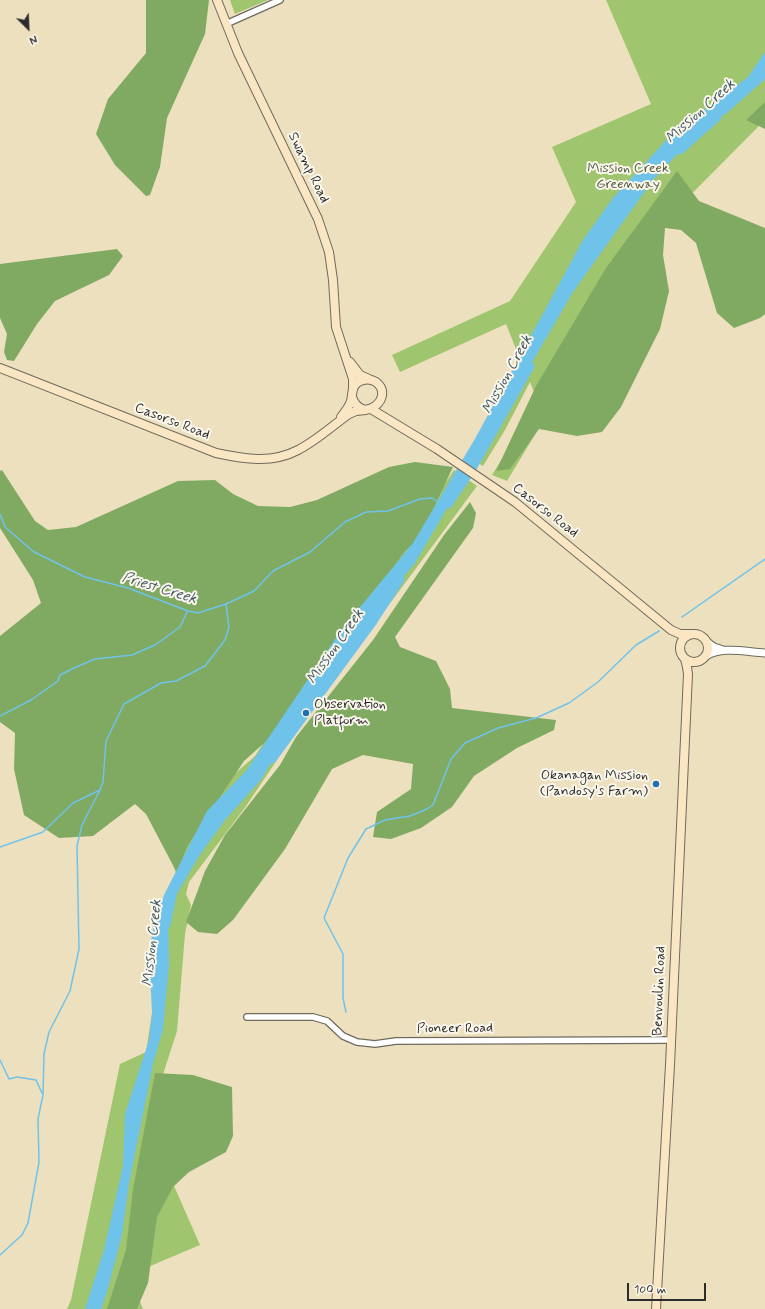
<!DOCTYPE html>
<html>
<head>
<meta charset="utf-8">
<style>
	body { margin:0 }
	#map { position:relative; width:765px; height:1309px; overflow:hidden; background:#ede0be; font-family:Mynerve,sans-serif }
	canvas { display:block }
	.north { position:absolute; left:8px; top:8px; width:40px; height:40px; -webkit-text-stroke:3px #fbf7ec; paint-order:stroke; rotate:156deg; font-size:11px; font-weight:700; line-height:16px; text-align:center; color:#2b2b2b }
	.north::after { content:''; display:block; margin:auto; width:14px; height:18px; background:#2b2b2b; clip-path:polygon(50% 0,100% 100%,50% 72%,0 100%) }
	.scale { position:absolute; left:627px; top:1283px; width:79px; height:18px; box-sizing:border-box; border:2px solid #2b2b2b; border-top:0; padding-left:5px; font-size:12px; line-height:14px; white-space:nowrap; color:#2b2b2b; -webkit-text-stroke:3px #fbf7ec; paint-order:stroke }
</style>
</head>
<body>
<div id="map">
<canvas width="765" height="1309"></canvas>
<div class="north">N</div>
<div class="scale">100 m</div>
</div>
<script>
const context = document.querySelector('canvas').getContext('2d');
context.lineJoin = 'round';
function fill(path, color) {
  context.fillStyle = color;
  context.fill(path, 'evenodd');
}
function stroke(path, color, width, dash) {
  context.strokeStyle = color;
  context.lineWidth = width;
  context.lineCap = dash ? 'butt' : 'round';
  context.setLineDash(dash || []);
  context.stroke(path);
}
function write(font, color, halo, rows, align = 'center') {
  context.font = font + ' Mynerve,sans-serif';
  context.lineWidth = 4;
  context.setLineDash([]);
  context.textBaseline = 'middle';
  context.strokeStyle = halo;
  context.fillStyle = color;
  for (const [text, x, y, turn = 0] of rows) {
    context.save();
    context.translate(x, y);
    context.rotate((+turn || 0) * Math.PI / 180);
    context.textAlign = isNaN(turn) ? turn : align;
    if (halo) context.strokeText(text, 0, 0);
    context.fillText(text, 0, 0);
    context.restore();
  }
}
const green = new Path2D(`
	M230,0H268L235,14Z
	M606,0H765V118L756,129L629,257L551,408L507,481L492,475L538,401L530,382L505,430L483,466L469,457L520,359L506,324L400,372L392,355L510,301L576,202L552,147L651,104Z
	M454,470L477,486L388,606L309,708L275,763L244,809L189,882L186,894L191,905L185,934L177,1031L157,1093L149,1129L200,1245L129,1275L143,1309H67L71,1300L120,1064L146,1052L172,882L177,875L173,865L197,819L229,779L255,756L286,709L420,521Z`);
const forest = new Path2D(`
	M146,0H209L205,34L167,118L160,167L150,195L146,196L115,165L96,134L108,99L146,53Z
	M765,102V129L746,120Z
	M677,171L699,201L765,228V314L760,318L734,328L717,313L696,243L681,230L665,228L663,255L669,291L660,329L621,407L602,432L577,436L539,429L510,469L496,471L536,386L606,268Z
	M117,249L123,256L109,275L55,301L37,324L14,361L7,360L4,352L7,334L0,318V264Z
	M415,462L453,467L419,539L405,551L280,729L244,761L187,847L177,873L146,814L135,804L93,836L59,838L24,815L14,769L15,733L0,722V636L41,603L33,580L0,528V471L2,470L35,521L48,530L76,527L178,481L215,480L233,494L258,506L290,507L317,500L389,467Z
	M470,502L476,513L473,528L395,637L400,647L436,661L450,689L452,708L556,720L554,730L517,748L474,776L452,807L421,828L391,839L373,837L377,812L411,789L413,764L363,755L332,769L285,849L233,920L217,934L198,932L186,922L205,871L225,835L280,765L296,737L373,640L444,535Z
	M155,1073L193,1075L232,1087L233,1136L226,1152L189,1172L173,1187L157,1217L148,1283L137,1309H107L126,1250L133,1189Z`);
const water = new Path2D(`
	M765,52V79L727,113L701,129L653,180L573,292L415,563L374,612L346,657L311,700L260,781L225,820L199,856L168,909L169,965L163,1029L153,1064L129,1183L122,1235L107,1292L101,1309H85L104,1250L123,1166L125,1114L149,1040L152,1013L149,952L155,918L165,893L207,811L246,771L342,629L413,543L476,437L583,240L613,198L671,135L748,77Z`);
const stream = new Path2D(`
	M0,514L5,527L34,552L85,577L128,588L188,611L198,613L226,604L254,591L273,571L310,552L345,522L366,512L388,511L420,499L432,498L438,502
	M682,617L765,559
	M0,716L31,700L58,681L60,675L74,668L95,659L132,655L155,645L180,627L187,612
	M0,847L43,832L73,803L100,790
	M346,1012L343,998V954L324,918L348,858L366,829L385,820L410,816L427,809L433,805L451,759L465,743L498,728L536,718L569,703L598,682L636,645L659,631
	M0,1060L9,1079L17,1077L36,1080L42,1093
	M0,1255L22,1235L28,1223L39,1162L38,1119L43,1095L44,1054L49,1032L70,991L79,949L77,846L82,825L100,790L103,782L106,741L124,704L161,683L176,681L205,666L225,640L229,627L226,604`);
const river = new Path2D(`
	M680,150L717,117
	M448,504L471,470L530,366
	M272,759L373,621L400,579
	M166,924L172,895`);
const minor = new Path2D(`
	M226,24L280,0
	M247,1017H313L327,1021L343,1036L357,1042L375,1044L396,1041L671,1040`);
const tertiary = new Path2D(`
	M707,642L714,647L723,650
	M706,656C722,646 746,652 765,653`);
const secondary = new Path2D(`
	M217,0L238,53L318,219L329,252L333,280L336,327L353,379V390
	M350,362L360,375L369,379
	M0,368L216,453C244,459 272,464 298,450C316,441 332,426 349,414L356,411L366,410
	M371,409L437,449L515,502L671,630L680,634H691
	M341,417C345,412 349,407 351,401C352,397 352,393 353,389C356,380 368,377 376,382C396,397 362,426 352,397
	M680 648a14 14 0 1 1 28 0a14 14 0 1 1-28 0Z
	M656,1309L670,1065L688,674L687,667L685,659`);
const markers = [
	[306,713,4,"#1f6fb2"],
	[656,784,4,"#1f6fb2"]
];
const streetNames = [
	["Swamp Road",308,168,64],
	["Casorso Road",172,422,21],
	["Casorso Road",545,511,38],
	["Benvoulin Road",660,991,-88],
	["Pioneer Road",455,1029]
];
const parkNames = [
	["Mission Creek",628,169],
	["Greenway",628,185]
];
const poiNames = [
	["Observation",314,705],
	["Platform",314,721],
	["Okanagan Mission",648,776,"right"],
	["(Pandosy's Farm)",648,792,"right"]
];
const waterNames = [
	["Mission Creek",701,112,-42],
	["Mission Creek",508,375,-61],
	["Priest Creek",159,589,17],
	["Mission Creek",336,647,-55],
	["Mission Creek",153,943,-84]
];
fill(green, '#a0c56f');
fill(forest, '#80aa62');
fill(water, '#6fc3eb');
stroke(stream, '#6fc3eb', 1.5);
stroke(river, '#6fc3eb', 9);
stroke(minor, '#6f6a5e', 8);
stroke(tertiary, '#6f6a5e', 9);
stroke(secondary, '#6f6a5e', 10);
stroke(minor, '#fff', 5.5);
stroke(tertiary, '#fff', 7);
stroke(secondary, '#fbe6c4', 8);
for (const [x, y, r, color] of markers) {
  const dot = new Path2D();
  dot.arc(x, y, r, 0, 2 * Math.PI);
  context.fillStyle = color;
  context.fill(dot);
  stroke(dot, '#fbf7ec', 1.5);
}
write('14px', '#2b2b2b', '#fbf7ec', streetNames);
write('14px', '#4e593f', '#fbf7ec', parkNames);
write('14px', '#2b2b2b', '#fbf7ec', poiNames, 'left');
write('italic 15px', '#3f5965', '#fbf7ec', waterNames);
</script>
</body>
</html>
